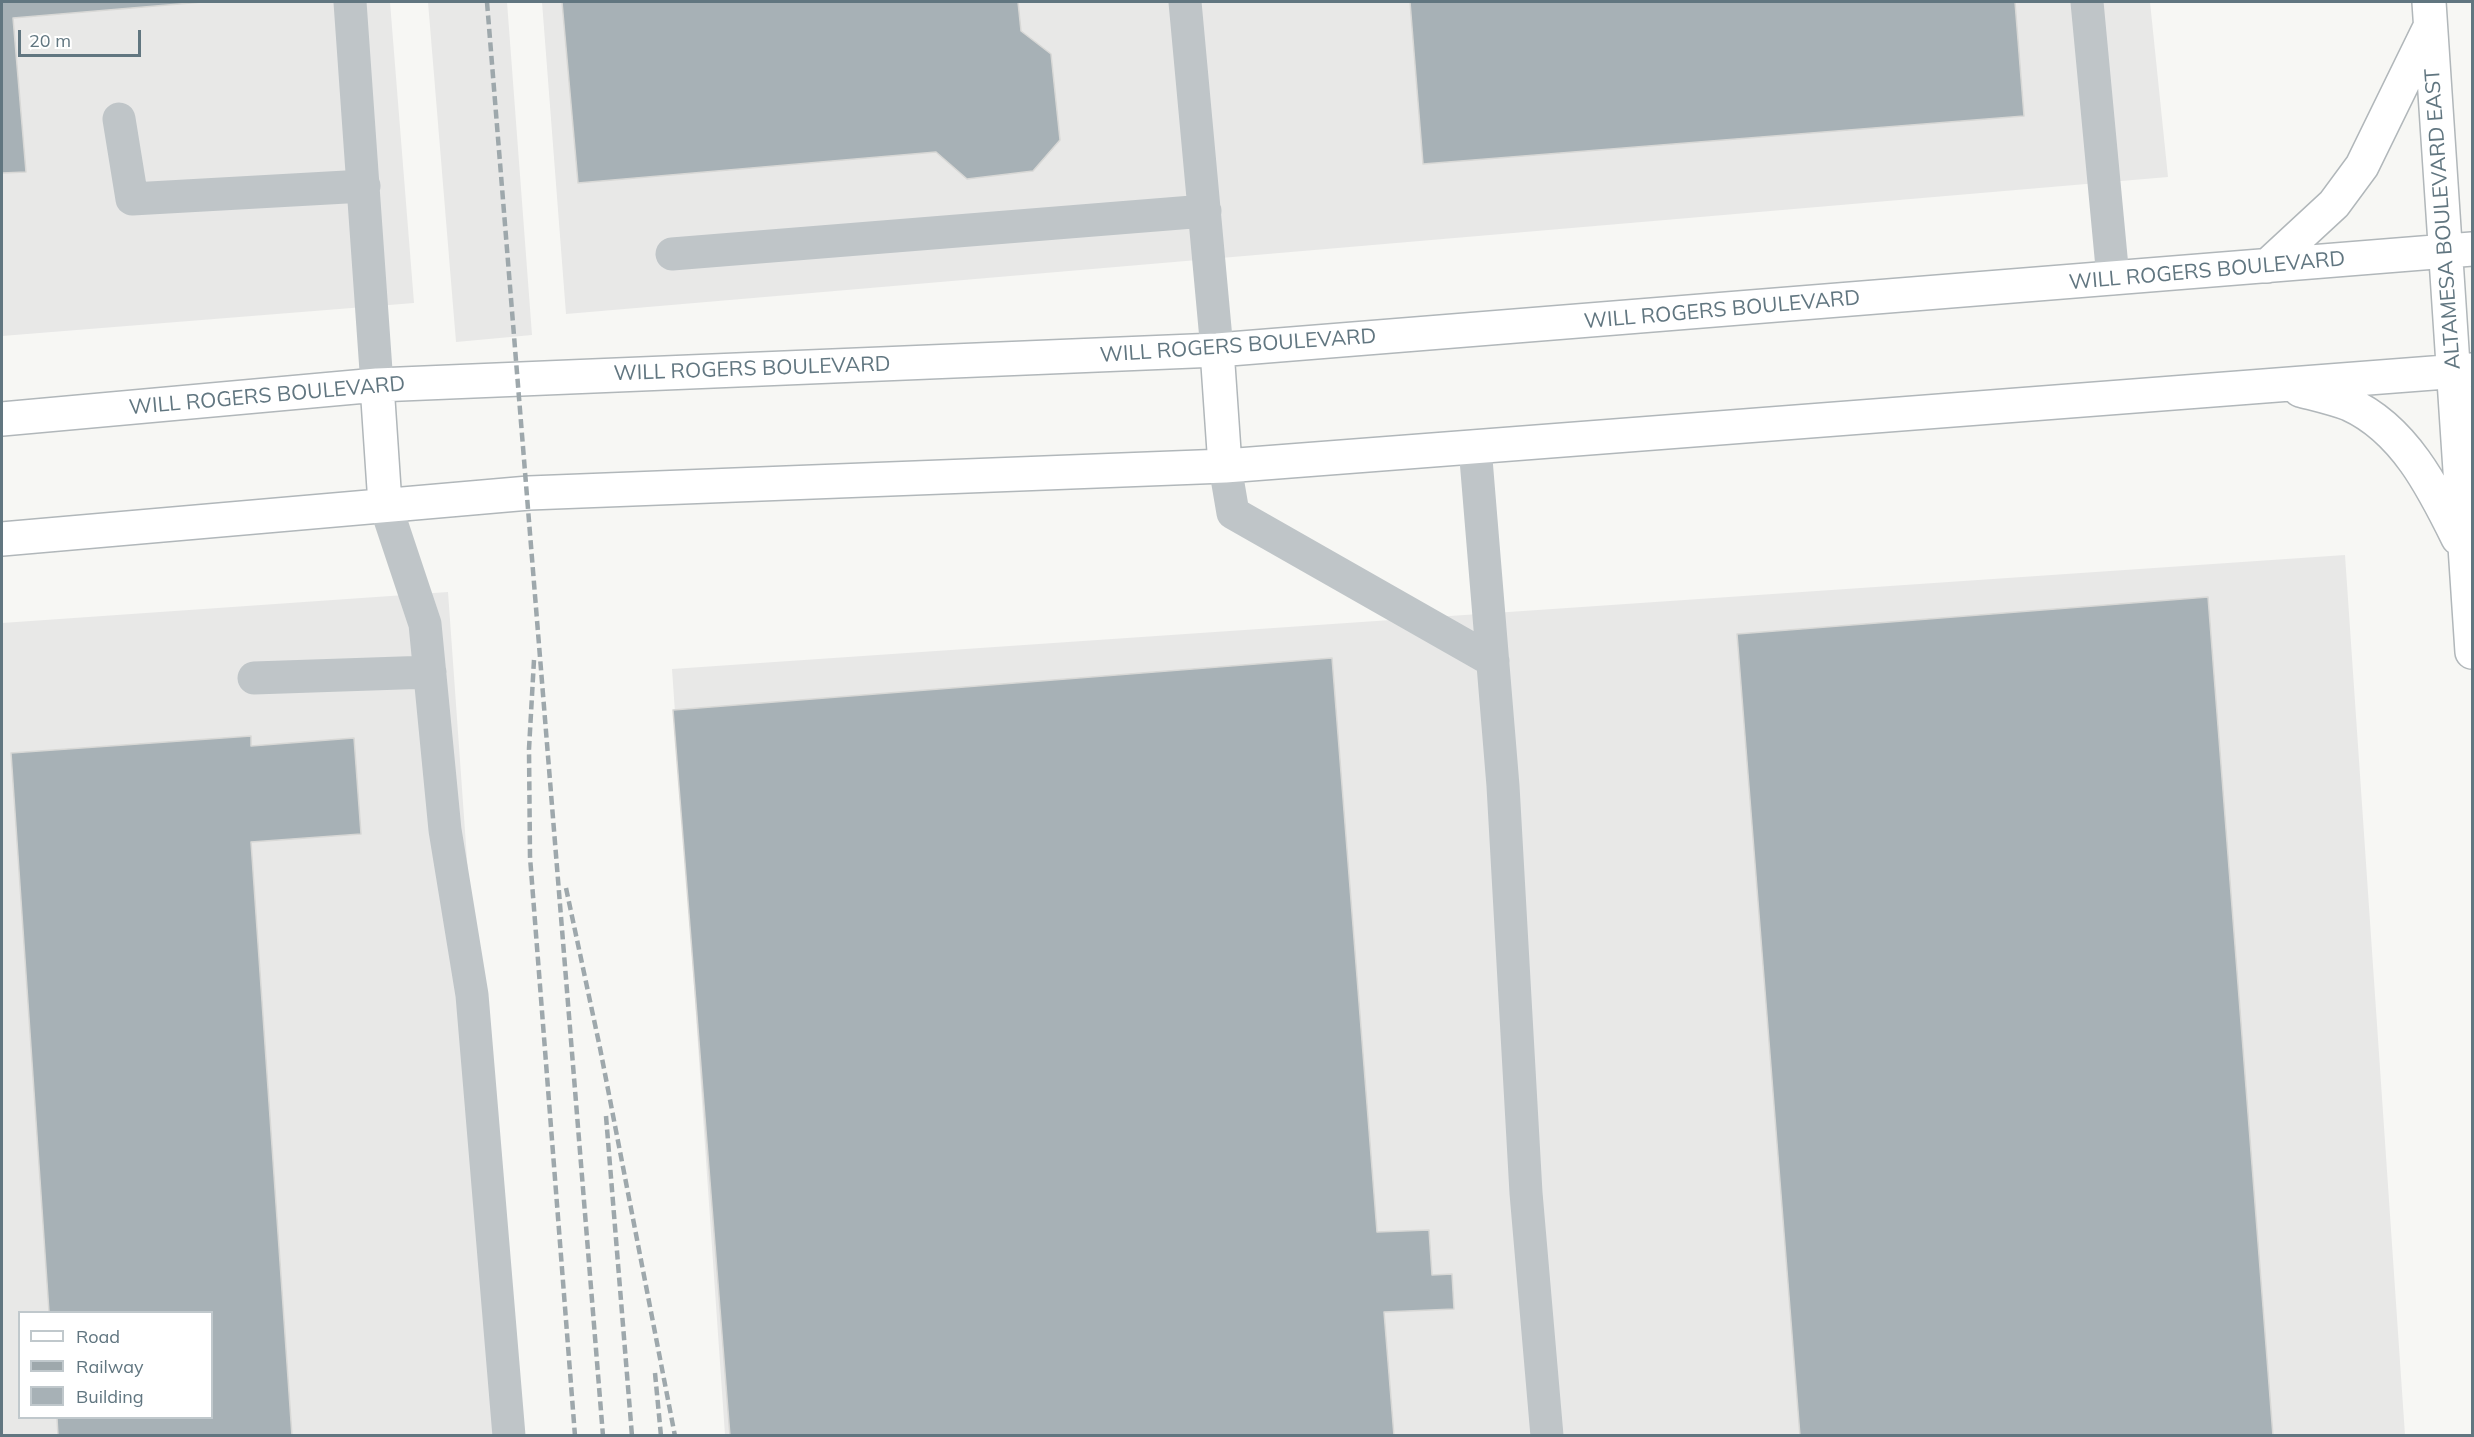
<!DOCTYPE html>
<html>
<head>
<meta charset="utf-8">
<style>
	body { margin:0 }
	#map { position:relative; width:2474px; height:1437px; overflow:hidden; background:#f7f7f4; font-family:Mulish,sans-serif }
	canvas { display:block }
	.frame { position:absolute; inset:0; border:3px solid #617680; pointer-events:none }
	.legend { position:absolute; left:18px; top:1311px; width:195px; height:108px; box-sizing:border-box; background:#fff; border:2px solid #c0c8cc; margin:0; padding:8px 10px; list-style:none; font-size:18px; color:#617680 }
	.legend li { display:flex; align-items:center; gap:12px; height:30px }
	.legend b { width:30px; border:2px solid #c0c8cc }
	.scale { position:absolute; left:18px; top:30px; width:123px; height:27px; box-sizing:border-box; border:3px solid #617680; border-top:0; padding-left:8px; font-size:18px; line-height:21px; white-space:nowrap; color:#617680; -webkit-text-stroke:4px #fff; paint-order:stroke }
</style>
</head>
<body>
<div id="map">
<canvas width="2474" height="1437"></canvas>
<div class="frame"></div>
<ul class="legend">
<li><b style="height:8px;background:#fff"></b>Road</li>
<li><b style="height:8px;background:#9ea8ac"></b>Railway</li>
<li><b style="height:16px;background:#a7b1b6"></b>Building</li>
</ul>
<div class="scale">20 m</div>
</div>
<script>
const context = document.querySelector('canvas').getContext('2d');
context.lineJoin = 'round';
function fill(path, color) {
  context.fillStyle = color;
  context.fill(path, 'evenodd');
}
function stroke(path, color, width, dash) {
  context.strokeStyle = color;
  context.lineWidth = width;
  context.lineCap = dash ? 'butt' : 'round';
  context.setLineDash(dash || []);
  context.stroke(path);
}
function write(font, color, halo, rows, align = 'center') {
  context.font = font + ' Mulish,sans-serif';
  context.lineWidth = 6;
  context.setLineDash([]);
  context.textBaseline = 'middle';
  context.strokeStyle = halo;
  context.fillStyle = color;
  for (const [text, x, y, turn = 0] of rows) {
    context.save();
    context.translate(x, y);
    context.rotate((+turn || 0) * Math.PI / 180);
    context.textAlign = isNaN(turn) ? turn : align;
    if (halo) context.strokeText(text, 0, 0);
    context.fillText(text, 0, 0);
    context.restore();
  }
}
const built = new Path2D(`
	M2,2H390L414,303L2,336Z
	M428,2H507L532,335L456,342Z
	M542,2H2150L2168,177L566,314Z
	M2345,555L2405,1435H725L672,669Z
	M448,592L508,1435L2,1436V623ZM20,1312H212V1418H20Z`);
const building = new Path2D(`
	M2,2H203L13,18L26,172L2,173Z
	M562,2H1018L1021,31L1051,54L1060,140L1033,171L967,179L936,152L578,183Z
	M1410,2H2015L2024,116L1423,164Z
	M2208,597L2273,1436H1800L1737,634Z
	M1332,658L1377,1232L1429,1230L1432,1275L1452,1274L1454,1309L1384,1312L1394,1436H730L673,710Z
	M251,736V746L354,738L361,834L251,842L292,1436H58L57,1418H212V1312H49L11,753Z`);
const minor = new Path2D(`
	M350,2L377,385
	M1185,2L1217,350
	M2087,2L2113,278
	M119,119L132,199L364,186
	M672,254L1205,211
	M1475,447L1503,786L1526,1193L1547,1436
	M1225,466L1233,513L1493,661
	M385,504L425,624L445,830L472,995L509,1436
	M254,678L430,672`);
const major = new Path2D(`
	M2429,2L2472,652
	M2267,266L2334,204L2362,166L2430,27
	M1217,350L1225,466
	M377,385L385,504
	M2300,390C2315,394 2333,398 2349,404C2404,429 2433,487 2458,538
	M2,419L377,385L1217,350L2472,249
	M2,539L529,493L1225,466L2472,370`);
const rail = new Path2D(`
	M487,2L603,1436
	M534,660L529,749L530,857L575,1436
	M566,888L600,1048L675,1436
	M606,1116L632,1436
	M655,1373L661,1436`);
const streetNames = [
	["ALTAMESA BOULEVARD EAST",2443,219,-94],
	["WILL ROGERS BOULEVARD",2207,271,-5],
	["WILL ROGERS BOULEVARD",1722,310,-5],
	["WILL ROGERS BOULEVARD",1238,346,-4],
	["WILL ROGERS BOULEVARD",752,369,-2],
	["WILL ROGERS BOULEVARD",267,396,-5]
];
fill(built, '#e8e8e7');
fill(building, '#a7b1b6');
stroke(building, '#d8d8d6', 1.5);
stroke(major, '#b1b7ba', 36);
stroke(minor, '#bfc5c8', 33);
stroke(major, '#fff', 33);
stroke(rail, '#9ea8ac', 4.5, [9, 4.5]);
write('21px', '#617680', '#fff', streetNames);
</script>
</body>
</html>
